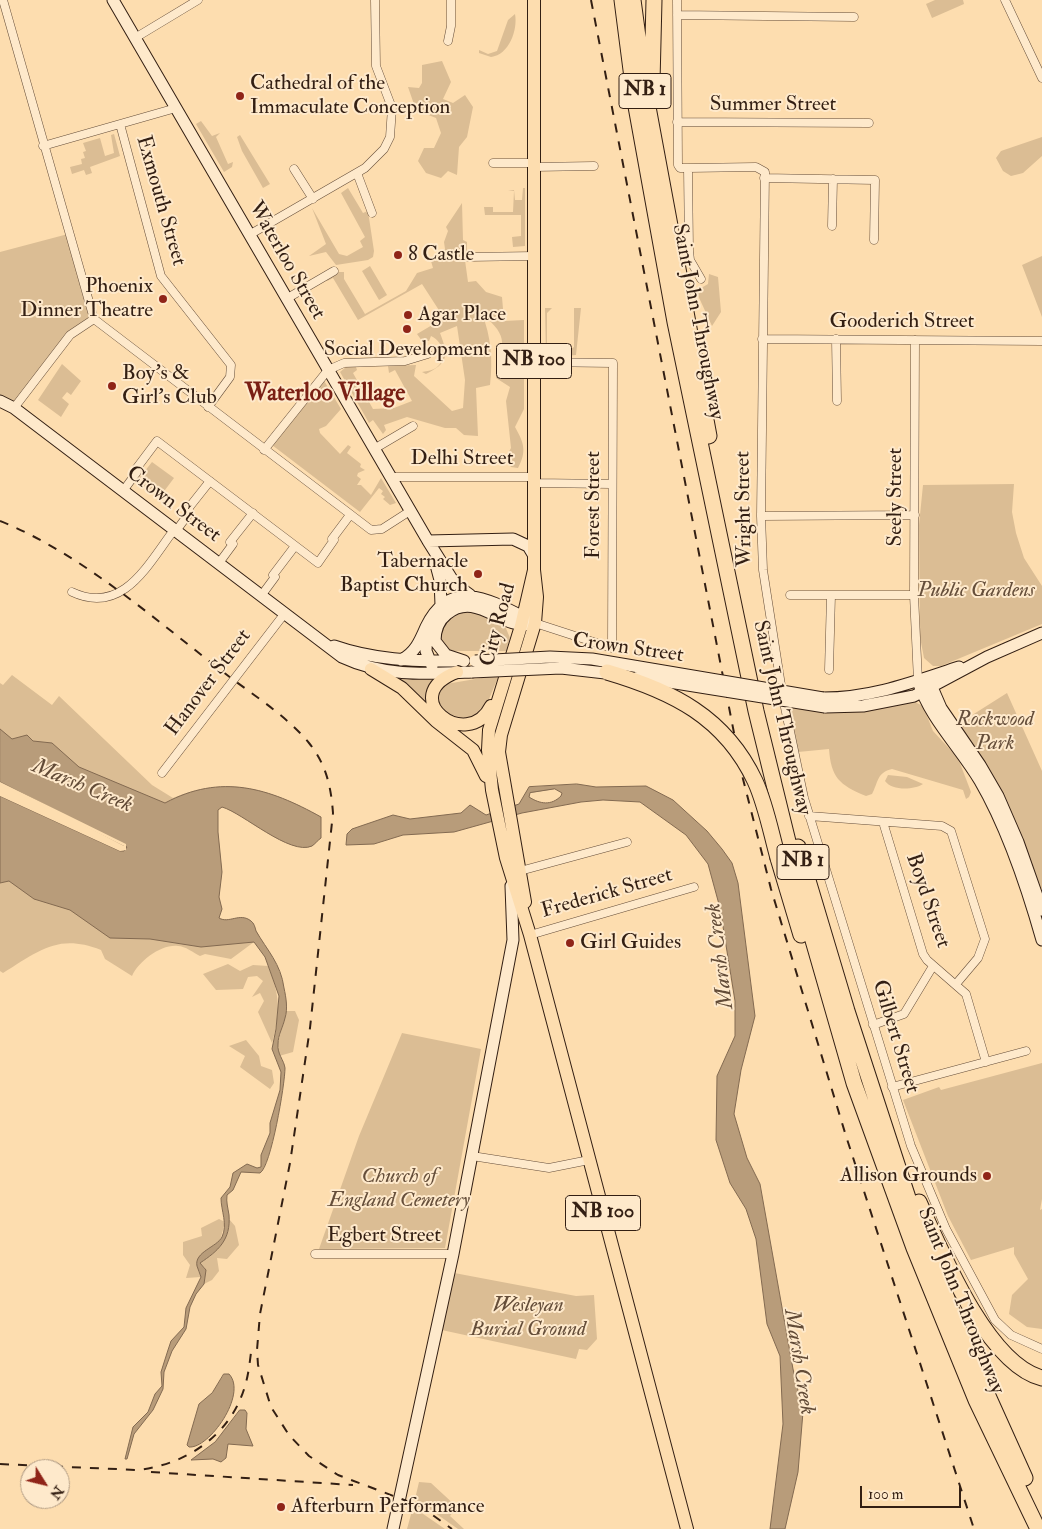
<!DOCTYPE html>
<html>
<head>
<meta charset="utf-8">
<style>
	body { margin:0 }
	#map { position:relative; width:1042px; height:1529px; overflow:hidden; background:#fdddaf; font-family:"IM FELL Double Pica",serif }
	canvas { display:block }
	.north { position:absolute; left:20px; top:1459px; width:50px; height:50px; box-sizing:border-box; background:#fee9cb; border:1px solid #ad9881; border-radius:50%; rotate:126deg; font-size:14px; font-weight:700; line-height:20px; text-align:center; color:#331f13 }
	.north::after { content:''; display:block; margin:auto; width:18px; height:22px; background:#8f2418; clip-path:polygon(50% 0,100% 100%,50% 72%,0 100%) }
	.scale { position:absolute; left:860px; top:1486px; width:101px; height:22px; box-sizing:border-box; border:2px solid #331f13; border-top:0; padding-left:6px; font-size:15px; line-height:18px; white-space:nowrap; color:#331f13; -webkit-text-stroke:4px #fee9cb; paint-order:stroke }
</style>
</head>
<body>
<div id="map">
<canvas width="1042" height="1529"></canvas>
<div class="north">N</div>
<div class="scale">100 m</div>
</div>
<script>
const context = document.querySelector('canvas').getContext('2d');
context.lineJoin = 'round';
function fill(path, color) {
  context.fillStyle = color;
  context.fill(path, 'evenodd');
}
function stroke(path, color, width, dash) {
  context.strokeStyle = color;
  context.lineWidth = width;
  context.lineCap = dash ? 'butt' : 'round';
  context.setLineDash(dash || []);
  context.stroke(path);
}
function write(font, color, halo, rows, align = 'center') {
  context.font = font + ' "IM FELL Double Pica",serif';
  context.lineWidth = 4;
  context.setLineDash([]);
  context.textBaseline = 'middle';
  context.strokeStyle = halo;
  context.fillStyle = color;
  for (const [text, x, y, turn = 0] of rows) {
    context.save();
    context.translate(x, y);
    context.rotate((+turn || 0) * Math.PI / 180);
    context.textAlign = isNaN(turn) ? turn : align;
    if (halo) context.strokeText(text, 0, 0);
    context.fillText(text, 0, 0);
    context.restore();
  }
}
const green = new Path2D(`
	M935,0H963L964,4L932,18L926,4Z
	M515,14C518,30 509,55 491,57L479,53V50L488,54L497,51L508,20Z
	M442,61L451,82L443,99L453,103L465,95L473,107L467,137L459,147L457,175L448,171L441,178L426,173L418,161L424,148H434L441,133L436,118L421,112L417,113L408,87L419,88L422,83V65Z
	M201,121L212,136L220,133L216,137L228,164L233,162L232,167L224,172L196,124Z
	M114,134L120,156L90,167L92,173L86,175L84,170L72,174L70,167L82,164L81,159L85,158L83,152L86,151L83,143L100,138L105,156L114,153L111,135Z
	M240,135L270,184L263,188L242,151L237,137Z
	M1042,137V156L1023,173L1011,176L1003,171L996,158L1001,151Z
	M348,188L363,213L368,211L374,251L373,257L368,260L336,265L326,252L309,256L326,244L312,208L339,254L347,256L363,247L360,241L365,237L341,193Z
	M523,188H525V246L513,247L512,237L521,236V215H485L484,207H493V212H513L514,191L508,190H514L515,200H522Z
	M462,203L463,240L467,242V252L464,253L468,282L476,281L486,292L502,297L504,321L524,320V409L515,427C524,443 527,451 518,468L511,467L505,459L511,448L506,401L510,387L496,378C502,344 511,338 482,314C491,336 493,360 490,385L476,388L478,436L464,435L456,428H445L407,417L384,425L386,430L383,434L373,420L369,423L340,372L346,367H356L357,370L353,373L373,409L394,408L412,401L395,370L389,373L388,366L416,365L414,376L452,411L463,408L465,380L457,326L440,333C449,356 448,363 426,374L422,372C425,371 430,371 434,369C449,361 444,342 431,336L429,341H422L417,334L444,318L422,284L358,320L333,278L327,281L326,279L338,272H344V279L365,314L406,291L417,273L433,268L431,261L440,256L445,249L444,242L448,231L446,227Z
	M68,234L94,319L83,325L14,408L0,401V252Z
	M1042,256V317L1022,265Z
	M370,266L387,295L379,300L362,271Z
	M709,274L718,277L721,312L712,326L696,291L708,284Z
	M545,308H552L547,313V351L552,348V352H567L574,347V308H581L576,355L546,357Z
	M62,364L81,381L71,395L67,392L62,398L69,404L61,417L38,400Z
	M323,379L341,409L326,426L319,429L320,433L340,454L348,445L351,447L347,453L361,464L360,467L365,470L358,473L357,476L361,479L357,485H361L371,495L381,478L396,503L390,505L383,499L385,497L381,494L383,491L379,488L360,512L272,445Z
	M152,462L174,478L159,498L137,481Z
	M1014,484L1012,512L1016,533L1024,558L1042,586V624L941,666H933L924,658L920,637L919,525L923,485Z
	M466,612L477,613L505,626L510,638L506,651H451L440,643C439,625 448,616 466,612Z
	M12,675L52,705L59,696L152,785L173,798C228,775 271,789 321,817V838C318,840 315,844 312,846C290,856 243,813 222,807L218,809V832L222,872L219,897L222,909L219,918C228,923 236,915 250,920L259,935L254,942L231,959L205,954L200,956C194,953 185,946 178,946C161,944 139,961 132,976L105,959L101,950C58,933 39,951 3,973L0,971V796L120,851L127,847L0,782V683L3,685Z
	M499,675L487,704L473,719C452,716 442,716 436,694L446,684Z
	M436,677L427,692L428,707L395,678Z
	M1007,693L1042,771V890L1003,794L958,724Z
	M913,701L923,706L933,731L958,758L971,792L969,797L966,799L963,790L892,769C877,772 878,783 872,794L866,796C839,785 831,777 829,749L798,752L790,708L841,713Z
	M888,775L907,777L923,784C914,790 892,791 885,781Z
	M228,964L240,971L253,965L268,966C280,995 281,1013 272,1043L258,1012L264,1001L260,993L252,997L263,981L257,976L248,977L243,989L216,990L203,974Z
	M286,1011H295L299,1020L293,1052L279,1056L278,1043Z
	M402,1033L481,1049L445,1248L319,1249L359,1136Z
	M246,1040L259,1056L261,1066L272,1070L274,1083L270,1089L240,1067L245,1056L229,1046Z
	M1042,1063V1199L1040,1210L1042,1209V1329L1027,1327L1009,1314L1012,1295L1028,1279L1014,1254V1247L971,1260L948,1216L903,1100L939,1087L941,1090Z
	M219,1219L225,1222L220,1241L210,1248L197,1264L201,1277L186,1278L190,1265L183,1255V1242L202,1236L201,1228Z
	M229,1219L235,1226L239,1245L227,1259L217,1258L219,1271L212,1280L204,1284L205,1268L200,1263C215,1253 229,1239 229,1219Z
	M449,1272L576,1296L594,1295L597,1339L587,1350L579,1349L576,1359L437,1329Z
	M419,1482L431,1483L457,1507L450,1516L464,1529H458L415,1499Z
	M413,1507L445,1529H407Z`);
const water = new Path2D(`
	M0,729L12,739L27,735L33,741L52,743L79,767L165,803C221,773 269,788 321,817V838C318,840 315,844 312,846C290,856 243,813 222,807L218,810V832L222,872L219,897L222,909L219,918C229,924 240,912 251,921C254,923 255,927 256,931C267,950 281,964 284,988C286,997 288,1009 285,1018C283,1027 278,1035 278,1044C277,1054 284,1060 285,1068C285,1084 271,1167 260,1173L241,1172L233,1190L227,1195C226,1202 228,1208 229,1215C231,1240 218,1251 200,1263L206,1270L204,1284L196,1294L190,1307L186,1329L172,1351L164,1372L163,1389L153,1410L134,1434L127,1459H125L133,1427L148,1412L155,1394L162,1386L161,1372L168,1350L171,1341L184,1327L186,1308L201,1277C200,1273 198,1270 197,1266C194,1252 217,1247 222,1237C228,1224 221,1211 221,1198L230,1187L233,1173L247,1164L257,1168L261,1167V1155L270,1133V1123L280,1090L281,1072L272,1049L276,1029L279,996L265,957L254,942L201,947L150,939L110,938L70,910L34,899L9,881L0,883V796L120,851H124L127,847L0,782Z
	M577,784L596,787L646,786L673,800L707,831L722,849L732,863L738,883L755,1016L741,1070L734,1114L747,1158L760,1184L793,1369L803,1412L798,1472L785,1529H770L783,1424L780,1356L767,1324L756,1239L746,1209L730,1183L716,1140L717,1076L735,1036V1001L720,908L708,864L686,835L640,802L603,800L581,802L522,813L454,832L403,835L374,844L346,845L347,834L352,829L393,815L410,819L461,813L470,805L486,815L519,804L529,787ZM555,789L562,793L561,796C551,806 540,804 529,797L530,793Z
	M224,1374H229C248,1394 209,1449 189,1447L187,1445L199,1404L212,1393Z
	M240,1410H245L247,1413L246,1429L253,1446L228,1444L226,1458L221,1462L213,1459L191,1460L215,1442Z`);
const pier = new Path2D(`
	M0,782L126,844V850L120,851L0,796V793L120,849L124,848V846L0,785Z`);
const street = new Path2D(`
	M3,0L94,319L371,530L382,529L410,511
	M677,0L678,165L680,168H688L756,167L765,172L761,516L763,570L783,698L804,798L911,1146L946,1229L995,1320L1011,1335L1042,1349
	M1005,0L1042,78
	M677,15L854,17
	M135,38L198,0
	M448,41L451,26V0
	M677,122L869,123
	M120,124L161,276L231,365L230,377L208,407
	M43,146L176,108
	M493,163H534
	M534,167L594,166
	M688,168L689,251L690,260L701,279
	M294,169L313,199
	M357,173L372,213
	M764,178L875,180L874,240
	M832,226L833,179
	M249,235L365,168L384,149L390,137L392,108L376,66L375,0
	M468,257L534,256
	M286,299L334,271
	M762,339L1042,341
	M836,339L837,401
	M915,340L914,595L918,681
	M534,362L613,363L612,648L535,623
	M14,408L70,335L94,319
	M374,449L413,426
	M264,450L328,370L344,363L405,361L428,354
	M390,477H534
	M535,483L611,484
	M123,491L137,472L136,469L157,441L318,563L334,540
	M761,516L915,515
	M176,531L190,512L187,510L210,481
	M332,539L350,515
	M219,563L233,544L230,542L253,513
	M72,592C123,616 148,564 174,530
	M790,595H914
	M261,596L275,577L273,575L295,546
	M829,670L831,595
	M162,773L285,613
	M809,816L942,826L951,831L985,939L978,958L956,984
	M883,822L923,954L927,960L966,994L986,1062
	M520,871L627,842
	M530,935L694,887
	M873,1025L904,1014L933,966
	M892,1087L1026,1051
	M472,1156L549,1168L589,1160
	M315,1254H453`);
const secondary = new Path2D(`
	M113,0L428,541L455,584L470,595
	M0,401L14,408L342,657C385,677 425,674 472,672
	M428,541L513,539L528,546L534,556
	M435,561L440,580L441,605
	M427,630L426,651L432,666
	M334,646C374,660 413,661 454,661
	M401,660C415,653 420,641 426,627C451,575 492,601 531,621
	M464,661L446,655L435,641C435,631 438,621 447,614C476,590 502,630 530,624
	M928,678L941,708L980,765L998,796L1018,842L1042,910
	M918,681C930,719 960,747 980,781C1008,829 1027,887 1042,940
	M823,698C872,698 913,682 959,667
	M825,707L863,706L914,696L987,657L1042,633
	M393,1529L453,1254L513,940L511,886`);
const primary = new Path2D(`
	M534,570L521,626L489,730L488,750L492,790L506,858L530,935L687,1529
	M371,669L402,688L436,721L473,750L486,776
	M457,672C394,696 467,754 491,706
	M525,902L499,752L501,735L535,623L537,597L534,570V0`);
const highway = new Path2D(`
	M622,0L635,101L675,322L756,711L808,923L854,1083L914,1248L976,1400L1038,1529
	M633,0L646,96L709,436
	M652,82L654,0
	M798,847L847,1011L909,1201L966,1347L1025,1478
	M778,858L801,935
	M919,1202C941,1251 987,1364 1042,1378`);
const rail = new Path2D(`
	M591,0L743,779L771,889L846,1136L974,1529
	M0,521C80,553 153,618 222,671C251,694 285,714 309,743C326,764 331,786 333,813L310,1028L290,1163L260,1314L257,1350L258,1365L271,1407L289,1435L309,1456L338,1475L420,1506L452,1529
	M0,1464L137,1470C186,1465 231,1435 245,1386C249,1373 250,1359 252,1345
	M151,1472L353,1485`);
const secondaryBridge = new Path2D(`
	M475,661L550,657L592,659L823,698
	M472,672L561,668L614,674
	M638,677L825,707`);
const highwayBridge = new Path2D(`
	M607,672C672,691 725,717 755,781C766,805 771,833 778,858`);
const markers = [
	[240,96,5,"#8f2418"],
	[398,255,5,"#8f2418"],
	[163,299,5,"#8f2418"],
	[408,315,5,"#8f2418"],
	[407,329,5,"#8f2418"],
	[112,386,5,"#8f2418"],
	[478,574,5,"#8f2418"],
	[570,943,5,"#8f2418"],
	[987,1176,5,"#8f2418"],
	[281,1507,5,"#8f2418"]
];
const shields = [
	[645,91,52],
	[534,361,75],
	[803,862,52],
	[603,1213,75]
];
const shieldNames = [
	["NB 1",645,91],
	["NB 100",534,361],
	["NB 1",803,862],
	["NB 100",603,1213]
];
const poiNames = [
	["Cathedral of the",250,84],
	["Immaculate Conception",250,108],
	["8 Castle",408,255],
	["Phoenix",153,287,"right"],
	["Dinner Theatre",153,311,"right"],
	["Agar Place",418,315],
	["Social Development",407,350,"center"],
	["Boy's &",122,374],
	["Girl's Club",122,398],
	["Tabernacle",468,562,"right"],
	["Baptist Church",468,586,"right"],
	["Girl Guides",580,943],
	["Allison Grounds",977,1176,"right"],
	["Afterburn Performance",291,1507]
];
const streetNames = [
	["Summer Street",773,105],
	["Exmouth Street",160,201,74],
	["Waterloo Street",286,261,60],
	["Saint John Throughway",697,322,79],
	["Gooderich Street",902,322],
	["Delhi Street",462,459],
	["Seely Street",896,497,-90],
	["Crown Street",173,505,37],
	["Forest Street",594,505,-90],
	["Wright Street",745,509,-91],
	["City Road",499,625,-75],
	["Crown Street",628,649,8],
	["Hanover Street",209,683,-53],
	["Saint John Throughway",781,718,77],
	["Frederick Street",607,894,-16],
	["Boyd Street",927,901,71],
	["Gilbert Street",895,1037,73],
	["Egbert Street",384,1236],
	["Saint John Throughway",960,1301,68]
];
const parkNames = [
	["Public Gardens",976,591],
	["Rockwood",995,720],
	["Park",995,744],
	["Church of",399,1177],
	["England Cemetery",399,1201],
	["Wesleyan",528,1306],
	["Burial Ground",528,1330]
];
const waterNames = [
	["Marsh Creek",82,787,23],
	["Marsh Creek",721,956,-97],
	["Marsh Creek",798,1362,81]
];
const quarterNames = [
	["Waterloo Village",325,395]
];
fill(green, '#dbbd94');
fill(water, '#b89c7a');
stroke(water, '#836a51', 1);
fill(pier, '#fdddaf');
stroke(street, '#664e3a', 9);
stroke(secondary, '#331f13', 13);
stroke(primary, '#331f13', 14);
stroke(highway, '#331f13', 17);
stroke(street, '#fee9cb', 8);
stroke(secondary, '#fee9cb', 11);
stroke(primary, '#fdddaf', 12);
stroke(highway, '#fdddaf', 15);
stroke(rail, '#331f13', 2, [9, 9]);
stroke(secondaryBridge, '#331f13', 13, []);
stroke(highwayBridge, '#331f13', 17, []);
stroke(secondaryBridge, '#fee9cb', 11);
stroke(highwayBridge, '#fdddaf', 15);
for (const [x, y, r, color] of markers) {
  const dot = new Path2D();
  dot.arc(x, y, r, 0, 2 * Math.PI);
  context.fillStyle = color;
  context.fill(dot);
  stroke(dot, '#fee9cb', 2);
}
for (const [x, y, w] of shields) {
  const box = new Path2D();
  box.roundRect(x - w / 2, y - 17.5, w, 35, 4);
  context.fillStyle = '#fee9cb';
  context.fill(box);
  stroke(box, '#331f13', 1);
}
write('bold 20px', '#331f13', null, shieldNames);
write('21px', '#331f13', '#fee9cb', poiNames, 'left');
write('21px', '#331f13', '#fee9cb', streetNames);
write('italic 21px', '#654e3a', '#fee9cb', parkNames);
write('italic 22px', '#624b37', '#fee9cb', waterNames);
write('bold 24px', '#7a1f14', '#fee9cb', quarterNames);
</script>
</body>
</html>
